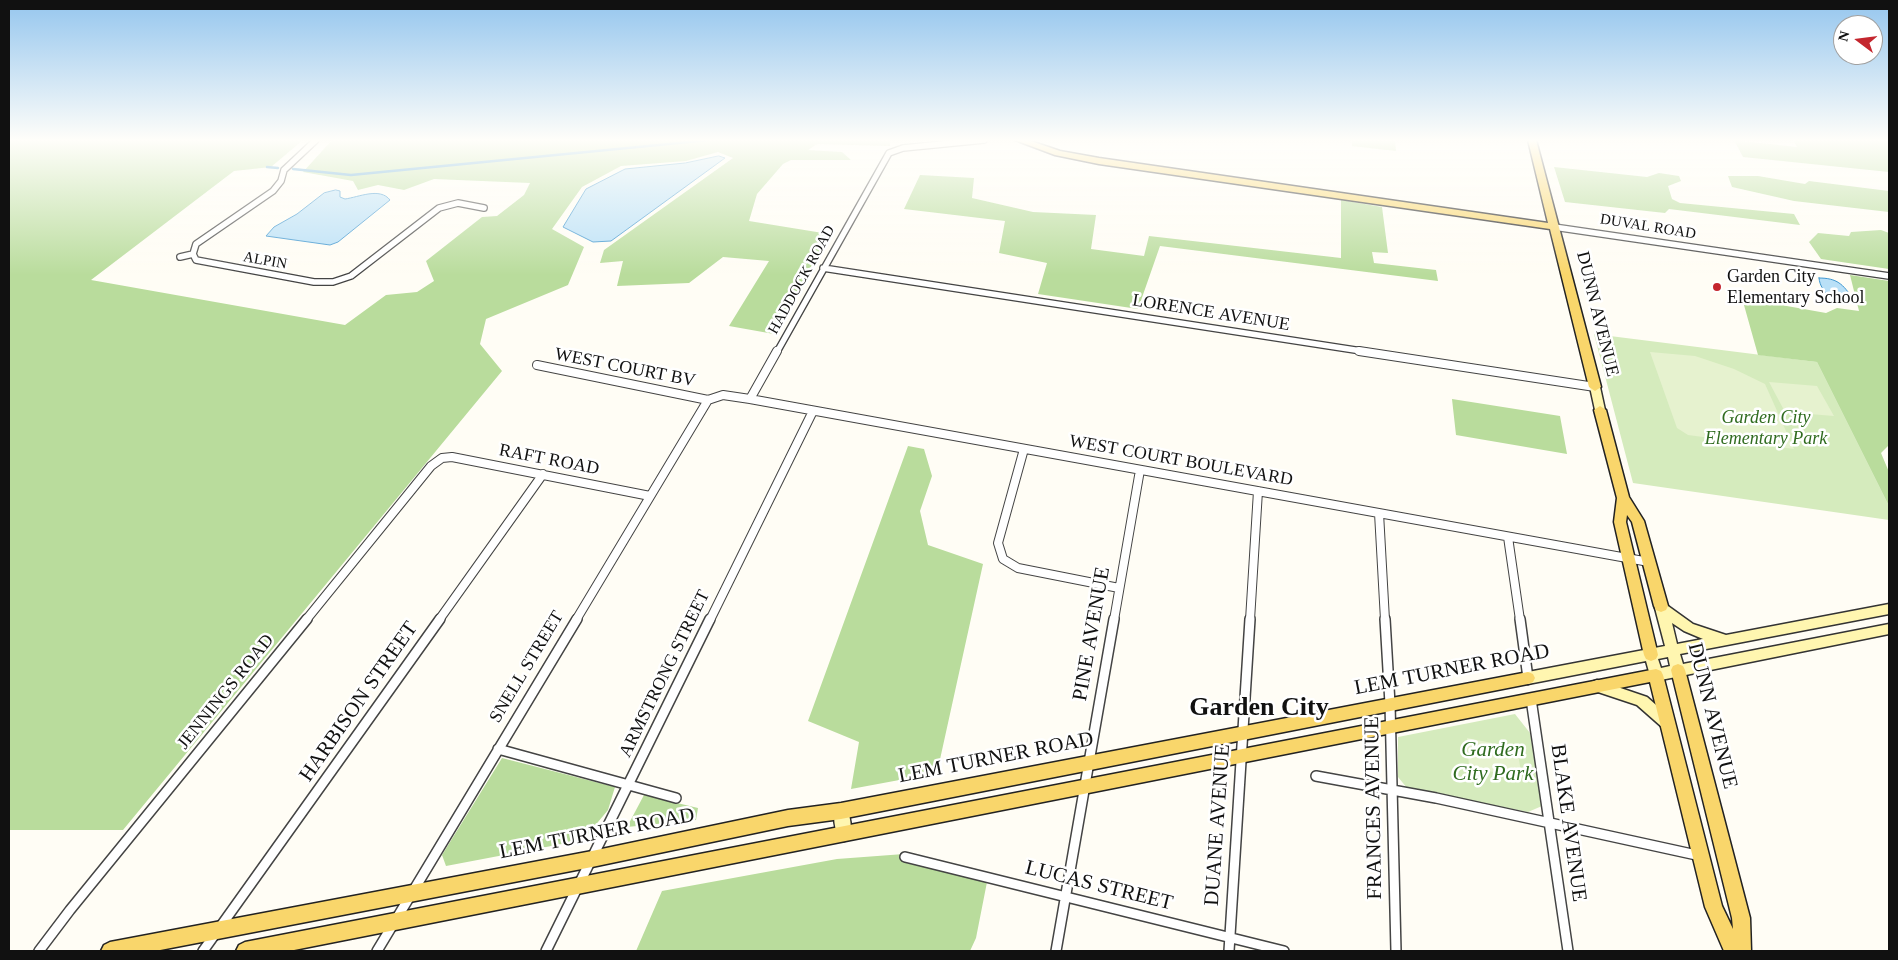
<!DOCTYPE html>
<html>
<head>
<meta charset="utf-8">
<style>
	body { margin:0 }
	#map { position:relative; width:1898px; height:960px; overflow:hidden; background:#fffdf5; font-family:"Times New Roman",serif }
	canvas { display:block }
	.frame { position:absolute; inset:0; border:10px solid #111; pointer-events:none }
	.north { position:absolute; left:1833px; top:15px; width:50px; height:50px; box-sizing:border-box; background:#fff; border:1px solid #a0a0a0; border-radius:50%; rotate:285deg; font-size:14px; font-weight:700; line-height:20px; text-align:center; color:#111 }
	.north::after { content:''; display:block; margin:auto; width:18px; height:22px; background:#c4262e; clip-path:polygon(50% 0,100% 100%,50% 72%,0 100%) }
</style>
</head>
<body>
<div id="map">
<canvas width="1898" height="960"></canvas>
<div class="frame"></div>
<div class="north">N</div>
</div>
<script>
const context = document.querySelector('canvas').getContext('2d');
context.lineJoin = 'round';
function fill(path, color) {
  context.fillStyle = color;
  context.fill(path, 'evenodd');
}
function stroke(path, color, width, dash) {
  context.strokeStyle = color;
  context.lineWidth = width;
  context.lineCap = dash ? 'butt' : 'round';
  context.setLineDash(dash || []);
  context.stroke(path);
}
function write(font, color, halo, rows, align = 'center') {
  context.font = font + ' "Times New Roman",serif';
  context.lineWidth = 5;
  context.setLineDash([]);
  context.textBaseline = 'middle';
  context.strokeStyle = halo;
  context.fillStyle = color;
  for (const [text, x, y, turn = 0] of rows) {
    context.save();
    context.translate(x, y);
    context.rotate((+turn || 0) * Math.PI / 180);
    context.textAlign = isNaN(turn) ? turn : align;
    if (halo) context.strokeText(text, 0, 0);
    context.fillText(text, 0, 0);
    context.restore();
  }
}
const green = new Path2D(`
	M1594,334L1817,362L1889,506V520L1633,483Z
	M1515,714L1530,733L1542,806L1528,812L1407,788L1398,777V737Z`);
const forest = new Path2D(`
	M9,140H303L271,167L234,171L91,280L345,325L386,295L417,292L434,281L426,261L482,217L497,216L524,195L530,183L434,179L404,190L378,185L358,190L353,181L303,172L332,140H890V146L817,144L808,150L842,152L851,160H791L783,164L757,194L749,221L829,234L774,334L729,326L769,261L723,257L689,283L617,286L623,261L600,263L604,250L733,158L718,152L686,161L621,166L582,187L552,229L584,247L568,285L486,319L480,344L502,371L123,830H9Z
	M1352,140H1395L1396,151L1352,146Z
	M1734,140L1797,147L1793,140H1889V172L1743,157Z
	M1554,167L1647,177L1659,173L1679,176L1681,181L1668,186L1672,199L1680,203L1794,214L1800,225L1669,209L1665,213L1565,202Z
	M920,175L974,178L972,198L1033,212L1096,215L1091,249L1144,256L1149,236L1341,258V200L1382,207L1388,253L1372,252L1374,263L1436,270L1438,281L1160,246L1138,309L1038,294L1047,263L999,253L1005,221L904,209Z
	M1728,176H1758L1805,184L1809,181L1889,191V212L1794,201L1732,187Z
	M1881,230L1889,233V269L1821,259L1809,242L1818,233L1849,236L1851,232Z
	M1850,275L1889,281V445L1881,453L1889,472V506L1817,362L1758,355L1742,298L1826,313L1837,308L1859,311Z
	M1452,399L1560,416L1567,454L1456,435Z
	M908,446L924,449L932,476L920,511L928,545L983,564L937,773L851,789L859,742L808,721Z
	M502,758L615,787L608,810L583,840L446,866L442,855Z
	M644,795L698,808L696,820L627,827Z
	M904,854L902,862L987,882L976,938L970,951H636L662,891L837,859Z`);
const pitch = new Path2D(`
	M1650,352L1695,356L1734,369L1765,384L1794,449L1688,435L1677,428Z
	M1769,382L1817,386L1834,416L1785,412Z
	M1467,738L1517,748L1522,778L1469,767Z`);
const water = new Path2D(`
	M719,156L725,158L611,241L593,242L563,227L586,189L625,169L685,163Z
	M336,190L340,191V197L345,199C359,197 380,187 390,200L338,242L330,245L266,236L274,227L297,214L324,193Z
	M1819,278C1837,278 1843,284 1853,299C1838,307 1820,293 1819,278Z`);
const stream = new Path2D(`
	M267,167L278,168
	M293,169L351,175L709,140`);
const minorFar2 = new Path2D(`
	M316,140L284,170L281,181L273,191L196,244L193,254L196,260L314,282H333L351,276L439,208L458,203L484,208
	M1554,227L1889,276
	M180,257L193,254
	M823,268L1368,352
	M777,352L889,153L903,148L984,140`);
const minorFar1 = new Path2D(`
	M1359,351L1595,387
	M537,365L708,400
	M750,399L777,351
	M708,400L723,395L750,399L1649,562
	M1024,449L998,543L1003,559L1018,568L1119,588
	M1379,513L1385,620
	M1508,537L1520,620
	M306,620L431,466L442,458L452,457L650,496
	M439,620L543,474
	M576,620L708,400
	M710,620L813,411
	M1114,620L1140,470
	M1250,620L1258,491`);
const minor = new Path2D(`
	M1385,619L1390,704L1396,951
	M1520,619L1528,678
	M1531,699L1568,951
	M498,749L676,798
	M1316,776L1436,798L1701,856
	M905,857L1284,951
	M39,951L70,910L307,619
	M203,951L440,619
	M377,951L577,619
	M546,951L710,619
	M1056,951L1114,619
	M1229,951L1250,619`);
const secondary = new Path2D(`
	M1595,384L1600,387L1605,410L1600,414L1595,410L1590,387Z
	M1661,601L1693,624L1726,635L1889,604V614L1680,654L1683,664L1889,624V634L1656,681L1651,679L1646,661L1528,684L1523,682L1521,678L1523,674L1528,672L1665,646L1655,608L1657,602ZM1672,623L1684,631L1703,639L1677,644ZM1668,657L1670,666L1661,668L1658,659Z
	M1597,680L1647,697L1672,719L1674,723L1672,727L1667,729L1662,727L1637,705L1592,690L1590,686L1592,682Z
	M841,804L846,806C850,815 853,830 849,839L844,841L839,839C835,830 832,815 836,806Z`);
const primary = new Path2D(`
	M1015,140H1028L1060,151L1099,158L1548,223L1528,140H1536L1601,387L1595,391L1589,387L1550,229L1099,164L1055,155Z
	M1600,406L1606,410L1629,497L1644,521L1668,606L1666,610L1661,612L1656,610L1654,606L1632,522L1627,515L1626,522L1658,655L1656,659L1651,661L1646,659L1644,655L1614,522L1617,498L1594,410Z
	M1678,664L1683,666L1685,670L1750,918L1751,951H1724L1705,907L1650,682L289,951H236L239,945L245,942L1656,669L1661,671L1663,675L1722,906L1733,929L1732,918L1671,670L1673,666Z
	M1528,672L1533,674L1535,678L1533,682L1528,684L841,819L788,826L592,867L155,951H101L104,945L110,942L592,851L788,810L841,803Z`);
const markers = [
	[1717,287,5,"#c4262e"]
];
const farStreetnames = [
	["DUVAL ROAD",1648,227,9],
	["ALPIN",265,261,10],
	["HADDOCK ROAD",802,280,-61]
];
const poiNames = [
	["Garden City",1727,277],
	["Elementary School",1727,298]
];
const streetNames = [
	["LORENCE AVENUE",1211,313,9],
	["DUNN AVENUE",1597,314,76],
	["WEST COURT BV",625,368,11],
	["RAFT ROAD",549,460,11],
	["WEST COURT BOULEVARD",1181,461,10],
	["SNELL STREET",527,667,-59],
	["ARMSTRONG STREET",665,674,-64],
	["JENNINGS ROAD",226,692,-51]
];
const parkNames = [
	["Garden City",1766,418],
	["Elementary Park",1766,439]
];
const nearStreetnames = [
	["PINE AVENUE",1092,634,-80],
	["LEM TURNER ROAD",1452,670,-11],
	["HARBISON STREET",359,702,-55],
	["DUNN AVENUE",1712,716,76],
	["LEM TURNER ROAD",996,758,-11],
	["FRANCES AVENUE",1374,808,-91],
	["BLAKE AVENUE",1568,823,82],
	["DUANE AVENUE",1218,825,-86],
	["LEM TURNER ROAD",597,834,-11],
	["LUCAS STREET",1099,886,14]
];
const nearParknames = [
	["Garden",1493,750],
	["City Park",1493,774]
];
const nearDistrictnames = [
	["Garden City",1259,708]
];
fill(green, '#d5ebbd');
fill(forest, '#b9dc9c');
fill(pitch, '#e6f2cf');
fill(water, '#b9e0f7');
stroke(water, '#3f96cf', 1);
stroke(stream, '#3f96cf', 2.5);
stroke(minorFar2, '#444', 8);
stroke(minorFar1, '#444', 10);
stroke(minor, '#444', 12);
stroke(secondary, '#333', 3);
stroke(primary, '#222', 3);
stroke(minorFar2, '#fff', 5.5);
stroke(minorFar1, '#fff', 8);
stroke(minor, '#fff', 9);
fill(secondary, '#fff6b0');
fill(primary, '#f9d66b');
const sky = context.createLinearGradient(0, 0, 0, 275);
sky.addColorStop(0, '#95c6ee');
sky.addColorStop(0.51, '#fffefa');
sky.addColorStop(1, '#fffefa00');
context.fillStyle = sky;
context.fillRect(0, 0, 1898, 275);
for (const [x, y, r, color] of markers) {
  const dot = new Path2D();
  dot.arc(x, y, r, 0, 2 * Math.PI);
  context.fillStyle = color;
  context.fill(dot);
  stroke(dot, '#fff', 2);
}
write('15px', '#111', '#fff', farStreetnames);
write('18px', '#111', '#fff', poiNames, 'left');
write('18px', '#111', '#fff', streetNames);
write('italic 18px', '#2f6b1f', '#fff', parkNames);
write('21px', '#111', '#fff', nearStreetnames);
write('italic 21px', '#2f6b1f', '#fff', nearParknames);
write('bold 26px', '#111', '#fff', nearDistrictnames);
</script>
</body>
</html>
